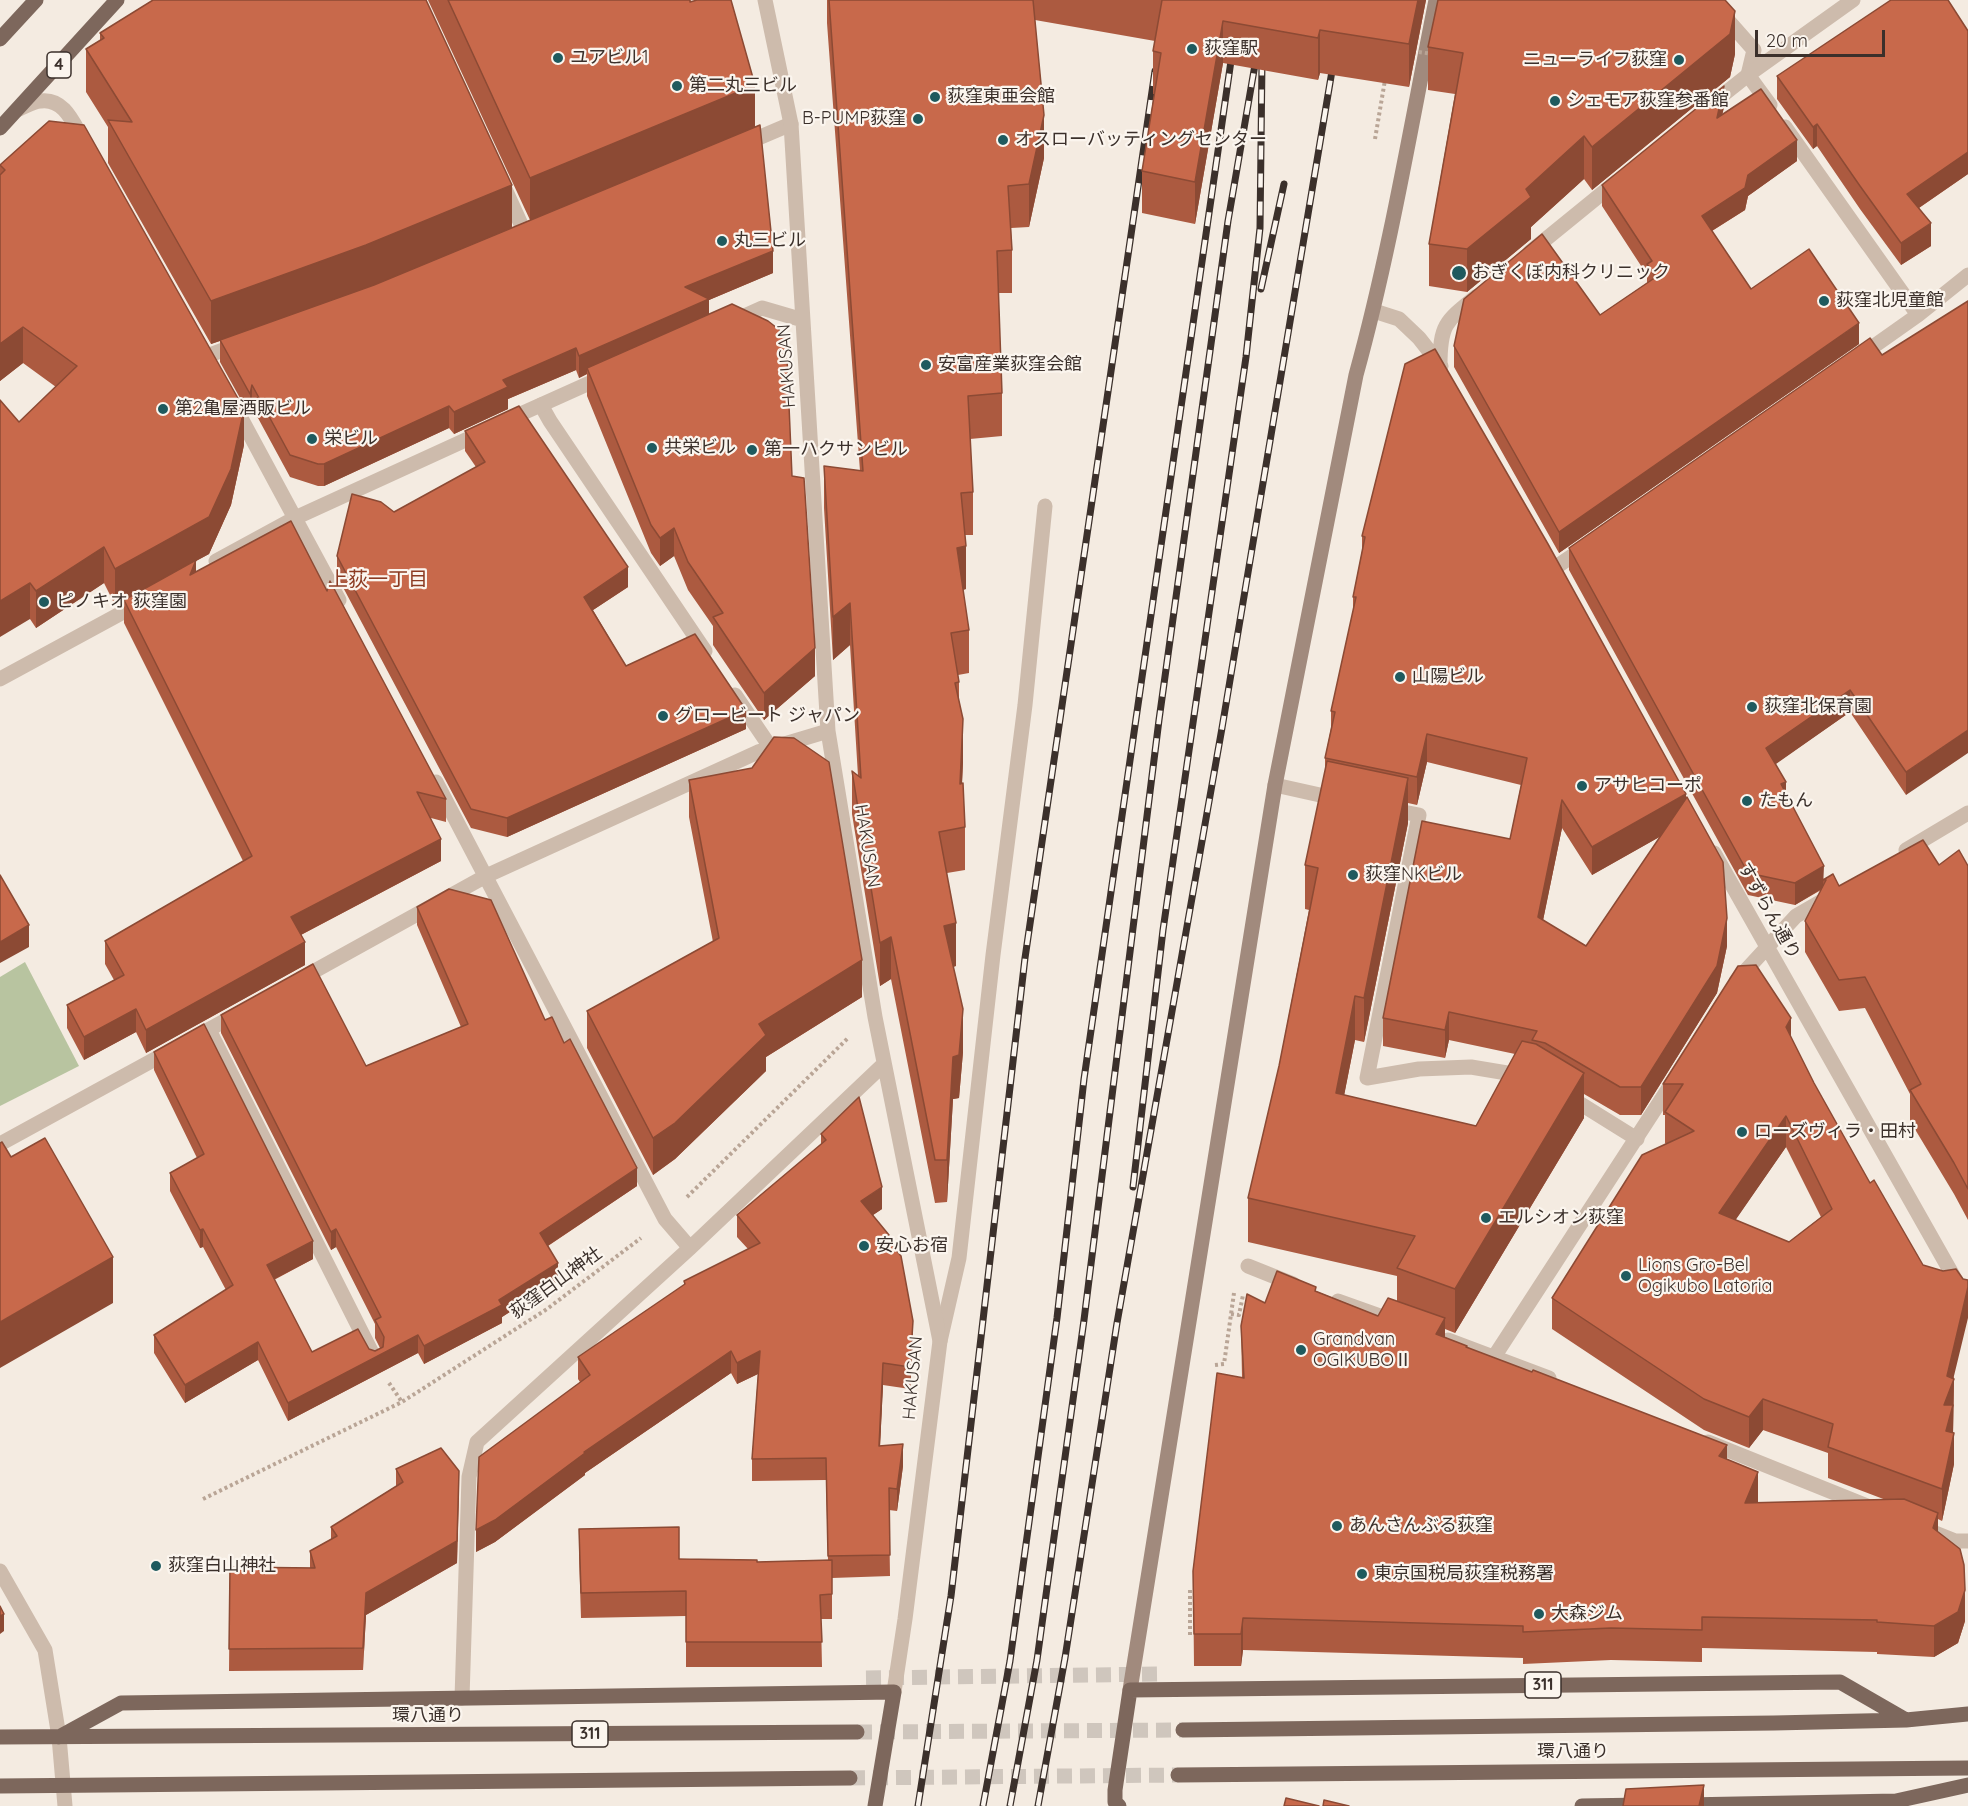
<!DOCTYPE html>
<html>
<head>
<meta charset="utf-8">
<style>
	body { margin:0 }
	#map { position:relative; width:1968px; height:1806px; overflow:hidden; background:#f4ebe1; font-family:Quicksand,sans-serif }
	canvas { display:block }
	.scale { position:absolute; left:1755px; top:30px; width:130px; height:27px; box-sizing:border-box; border:3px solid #3b302b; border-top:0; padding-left:8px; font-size:18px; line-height:21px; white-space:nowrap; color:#3b302b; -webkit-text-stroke:4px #fbf5ee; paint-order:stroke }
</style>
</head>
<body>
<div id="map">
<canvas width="1968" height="1806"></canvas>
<div class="scale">20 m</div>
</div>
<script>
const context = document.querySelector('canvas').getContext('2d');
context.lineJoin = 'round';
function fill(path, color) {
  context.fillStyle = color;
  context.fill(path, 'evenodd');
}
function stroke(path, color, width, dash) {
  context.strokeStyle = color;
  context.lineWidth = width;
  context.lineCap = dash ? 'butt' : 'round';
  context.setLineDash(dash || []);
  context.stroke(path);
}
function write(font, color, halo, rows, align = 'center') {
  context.font = font + ' Quicksand,"Noto Sans JP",sans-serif';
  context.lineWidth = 4.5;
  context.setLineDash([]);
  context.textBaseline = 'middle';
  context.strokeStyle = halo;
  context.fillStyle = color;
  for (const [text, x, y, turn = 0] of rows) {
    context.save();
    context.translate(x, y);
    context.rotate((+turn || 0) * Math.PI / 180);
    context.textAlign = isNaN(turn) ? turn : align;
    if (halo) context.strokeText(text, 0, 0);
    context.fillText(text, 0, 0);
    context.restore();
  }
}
const green = new Path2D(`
	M25,962L79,1066L0,1106V977Z`);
const streetTunnel = new Path2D(`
	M866,1678L1163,1674`);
const primaryTunnel = new Path2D(`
	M857,1732L1183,1730
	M850,1778L1178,1775`);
const path = new Path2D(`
	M687,1197L848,1038
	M1231,1314L1239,1315L1243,1295
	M1215,1365L1224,1364L1234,1293
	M389,1383L402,1402
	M203,1499L402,1402L547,1309L641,1238
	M1190,1635V1590`);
const lane = new Path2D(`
	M1710,0L1754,50L1748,75L1770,105
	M1785,127L1918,315
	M744,144L791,124
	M505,189L525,233
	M207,356L239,344
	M1860,356L1918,315L1968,275
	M541,405L550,421L705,651
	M1556,567L1584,548
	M735,695L771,748
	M1275,785L1338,799
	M1388,809L1419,815L1367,1078L1419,1069L1471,1067L1525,1076
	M209,1030L375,1359
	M1568,1096L1637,1139
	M940,1341L959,1258L993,955L1025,705L1045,506`);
const street = new Path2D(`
	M765,0L791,124L828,731L875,1017L940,1341L905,1619L894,1692
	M1709,106L1748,75L1853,0
	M19,109C26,106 34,101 41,101C65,98 74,125 84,141
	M1530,252L1616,182
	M1374,311L1399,319L1419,338L1441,366
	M733,321L762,308L803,320
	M1440,365C1440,324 1446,321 1477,296
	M235,407L339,600
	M505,421L603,377
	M216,561L295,518L483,432
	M0,679L140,603
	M436,782L665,1219L690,1248
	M1906,850L1968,813
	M1714,853L1968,1302
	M300,979L486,876L758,752L828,731
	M1736,981L1796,916L1829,897
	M0,1144L239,1013
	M1248,1266L1293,1284
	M1338,1301L1397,1322
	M1448,1340L1549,1378
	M1494,1357L1674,1080
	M1708,1442L1872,1508
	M1925,1529L1955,1541H1968
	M0,1571L45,1650L59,1737L65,1806
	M462,1698L469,1477L477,1442L690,1248L884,1064`);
const secondary = new Path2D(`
	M1130,1690L1275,785L1356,375C1390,252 1411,125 1436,0`);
const primary = new Path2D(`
	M0,39L36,0
	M0,128L117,0
	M1183,1730L1774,1723L1906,1720L1968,1714
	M0,1737L857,1732
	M59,1737L121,1703L894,1692L875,1806
	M1178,1775L1968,1768
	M0,1786L850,1778
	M1685,1805L1896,1801L1968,1785
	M1119,1806L1115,1802V1790L1130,1690L1840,1682L1906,1720
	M1582,1806L1643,1805`);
const rail = new Path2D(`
	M1261,289L1284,184
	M1133,1187L1163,930L1246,357L1260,228L1262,62
	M918,1806L951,1596L1025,958L1155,71
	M983,1806L1010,1661L1057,1318L1084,1079L1233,47
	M1010,1806L1037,1660L1084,1320L1159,720L1228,221L1257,53
	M1038,1806L1065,1658L1117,1323L1222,728L1334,59`);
const pathBridge = new Path2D(`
	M1413,51L1432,54
	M1375,139L1385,80`);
const wall = new Path2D(`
	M428,0H690L755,127L773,273L709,300V314L792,476L815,676L764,720L713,645V626L688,590L674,556L660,566L651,553L587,396V374L579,378L576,370L508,399V409L454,434L449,428L324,486H318L290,477L252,407L250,416L220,362V341L211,344L108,163V127L86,92V49L100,40V33L512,228L530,220Z
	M827,0H1426L1409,87L1320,73L1318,80L1223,63L1195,224L1142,213V171L1155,94H1153V51L1155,41L1035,20L1044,158L1029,227L1011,228L1012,250V293H998L1002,393V436L970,439L973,492V535H965L966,589L963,590L969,630V673L958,675L959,682V701L963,762L962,783L965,827V870L947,873L956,966L953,967L963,1052L959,1098L953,1099L947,1202L935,1203L891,979L880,986L852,814V771L858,776L850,645L833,660L824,508V466L860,471L827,23Z
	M1968,31V174L1919,208L1931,246L1901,265L1860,209L1817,146L1813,149L1777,99V76Z
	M1428,47L1735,54L1730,77L1592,190L1584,179L1531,227V239L1467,292L1429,286V244L1455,94L1428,90Z
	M1724,107L1722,115L1797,161L1748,196L1745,210L1712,231L1751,289L1859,344L1559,553L1454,367V346L1600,315L1647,283V275L1602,206V185Z
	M49,121L244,445L231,505L209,554L196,561V571L327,591L446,799V822L431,818L441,861L301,935L305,965L146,1053L136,1032L84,1060L67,1028V1005L114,980L105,964V941L243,861L124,623V600L115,605L104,583L36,628L30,619L19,422L56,387L23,363L0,381V165Z
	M1968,301L1906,795L1850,712L1775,764L1786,793L1824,880L1839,886L1939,865L1968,866V1220L1954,1194L1910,1121V1094L1865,1008L1839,1011L1805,952V921L1821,890L1795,905L1748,895L1569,570V548L1882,355Z
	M1405,364L1686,800L1727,946L1717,993L1641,1115H1620L1584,1094V1118L1455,1333L1445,1329V1337L1467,1348L1727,1459L1758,1503L1886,1500L1828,1478V1453L1763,1430L1749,1448L1704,1430L1552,1329V1298L1666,1144L1665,1143V1115H1663V1084L1791,1037L1954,1378L1953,1432L1954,1464L1942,1521L1938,1519V1532L1965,1621L1958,1643L1934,1657L1877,1654V1652L1702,1648V1662L1611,1660L1523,1664V1658L1243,1650L1241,1666H1194L1193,1571L1242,1377L1241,1326L1265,1303L1316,1291L1378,1316L1397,1301V1276L1248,1242V1198L1279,1066L1309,910L1305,909V865L1325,772V758L1331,728V711L1353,611V597L1362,551V536ZM1427,762L1521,785L1510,839L1383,1018V1046L1445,1058L1449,1040L1515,1054L1476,1126L1344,1095L1355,1040L1364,1042L1408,823V803L1417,805ZM1562,828L1592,875L1661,836L1586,946L1543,920ZM1786,1147L1821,1217L1789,1242L1735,1220Z
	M465,431L628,587L593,610L626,666L746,729L507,837L471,828L337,576V556L394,512L476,467L465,451Z
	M689,780L862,997L766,1057V1071L675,1159L653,1175L587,1048V1011L713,942L689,817Z
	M417,907L545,1020L637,1186L548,1246L558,1281L502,1317V1323L424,1364L418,1353L288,1421L258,1360L185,1403L154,1353V1335L226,1290L203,1247L200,1248L170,1191V1173L197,1158L154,1070V1052L313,1259L274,1280L312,1352L369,1349L375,1351L380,1348L375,1338V1324L336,1247L331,1250L221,1033V1015L366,1066L461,1027L417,925Z
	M821,1134L882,1209L873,1215L889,1242L913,1342L910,1389L883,1385L880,1446L903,1466L897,1511L889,1510L890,1576L832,1578V1619H821L822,1667H686V1616L581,1618L579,1554L757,1562L828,1560L826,1480L752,1481V1459L758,1374L737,1384L731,1373L585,1473V1475L495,1542L476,1552L580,1382L578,1379V1357L684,1285V1281L748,1249L737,1237V1215L821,1145Z
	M396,1469L459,1493L457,1563L366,1615L363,1670L229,1671L230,1567L310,1568V1551L331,1539V1527L396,1486Z`);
const shadedWall = new Path2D(`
	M1418,0H1426L1409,87V44Z
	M1735,11V54L1730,77L1592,190V147Z
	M1223,21V63L1195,224V182Z
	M1320,30V73L1318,80V38Z
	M755,85V128L530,221V178Z
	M1724,86V107L1717,139V118Z
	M1044,115V158L1029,227V184Z
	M1817,124V146L1813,149V127Z
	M1584,136V179L1531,227V239L1467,292V249L1526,189Z
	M1797,140V161L1748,196L1745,210L1702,237V216L1748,175Z
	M1968,152V174L1907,216V194Z
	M512,185V229L366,289L211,344V301Z
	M1931,223V246L1901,265V243Z
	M773,251V273L709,300V321L587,368V374L579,378V356L685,287Z
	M1859,323V344L1559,553V532Z
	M23,327V363L0,381V344Z
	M576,348V370L508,399V409L454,434V412L503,380Z
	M252,385V407L250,416V394Z
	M449,406V428L324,486V464Z
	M244,409V445L231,505L209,554L196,561V583L190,575L196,561L115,605V569Z
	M674,528V556L660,566V538Z
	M966,546V589L957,591V548Z
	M104,547V583L36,628V591Z
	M628,567V587L584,616V597Z
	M30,583V619L0,637V601Z
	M850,603V645L833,660V617Z
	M815,648V676L764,720V693Z
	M1850,690V712L1766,771V748Z
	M746,710V729L507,837V818Z
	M963,719V762L960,826V784Z
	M1968,730V753L1906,795V772Z
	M1427,734V762L1417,805V777Z
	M1408,778V823L1364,1042V998Z
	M1786,782V804L1781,784Z
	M1686,794V822L1592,875V847Z
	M1562,800V828L1538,945V917Z
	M441,839V861L291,940V917Z
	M1824,866L1823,888L1795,905V883Z
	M1727,918V946L1717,993L1641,1115V1087Z
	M956,923V966L944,969V926Z
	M29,925V947L0,963V942Z
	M891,937V979L880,986V943Z
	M305,942V965L146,1053V1030Z
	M862,960V997L766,1057V1071L675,1159L653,1175V1138L759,1024Z
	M1355,996V1040L1336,1137V1093Z
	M136,1009V1032L84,1060V1037Z
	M963,1009V1052L959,1098L953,1099L947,1202V1160L953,1057Z
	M1449,1012V1040L1445,1058V1030Z
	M1791,1018V1049L1786,1027Z
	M1584,1073V1118L1455,1333V1289Z
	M1786,1116V1147L1719,1244V1213Z
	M637,1168V1186L540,1251V1233Z
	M882,1187V1209L861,1223V1201Z
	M203,1229V1247L200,1248V1230Z
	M336,1229V1247L331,1250V1232Z
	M313,1241V1259L267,1283V1265Z
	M113,1257V1303L0,1368V1322Z
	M558,1263V1281L502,1317V1323L424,1364V1346Z
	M1968,1287V1318L1953,1380L1954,1379L1953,1436L1944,1437V1405L1947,1376Z
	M1445,1318V1350L1436,1334Z
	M913,1321V1342L910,1389V1367Z
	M418,1335V1353L288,1421V1403Z
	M258,1342V1360L185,1403V1385Z
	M731,1351V1373L585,1473V1475L495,1542L476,1552V1530L584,1452Z
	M760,1351V1373L737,1384V1363Z
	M883,1363V1385L879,1468V1446Z
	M1763,1399V1430L1749,1448V1417Z
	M1954,1433V1464L1942,1521V1489Z
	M903,1444V1466L897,1511V1489Z
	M1727,1445V1477L1719,1456Z
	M459,1471L457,1563L366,1615L363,1670L366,1593Z
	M1758,1472V1504L1745,1503Z
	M1938,1513V1545L1933,1528Z
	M1965,1590V1621L1958,1643L1934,1657V1626Z
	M4,1614V1631L0,1634V1616Z
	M1243,1618V1650L1241,1666V1634Z
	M1704,1785V1806H1699Z`);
const building = new Path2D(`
	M153,0H426L512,185L366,245L211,301L108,120L132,122L86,49L104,38L100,33Z
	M448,0H690V2L697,0H731L755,85L530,178Z
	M829,0H1033L1044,115L1029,184L1008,186L1012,250L997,251L1002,393L968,396L973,492L961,493L966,546L957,548L969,630L951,633L959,682L955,683L963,719L960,784L963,783L965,827L939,832L956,923L944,926L963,1009L959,1055L953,1057L947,1160H935L891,937L880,943L852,771L861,778L850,603L833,617L824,466L863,471Z
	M1162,0H1418L1409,44L1320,30L1318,38L1223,21L1195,182L1142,171L1161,53L1153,51Z
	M1438,0H1725L1735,11L1730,34L1592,147L1584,136L1526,189L1531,197L1467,249L1429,244L1463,53L1428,47Z
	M1891,0H1948L1968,31V152L1907,194L1931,223L1901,243L1860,186L1817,124L1813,127L1777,76Z
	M1724,86L1717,118L1761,89L1797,140L1748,175L1745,188L1702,216L1751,289L1809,249L1859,323L1559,532L1454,346L1464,299L1542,234L1600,315L1656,277L1647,264L1652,261L1602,185Z
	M49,121L84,125L244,409L231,469L209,517L115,569L104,547L36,591L30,583L0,601V400L19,422L77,366L23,327L0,344V175L5,170L0,165Z
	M760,125L773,251L685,287L709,299L579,356L576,348L503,380L508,387L454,412L449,406L324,464H318L290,455L252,385L250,394L220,340L374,285Z
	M1968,301V730L1906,772L1850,690L1766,748L1786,782L1781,784L1824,866L1795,883L1748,873L1569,548L1870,338L1882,355Z
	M732,304L768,321L786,335L792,476L804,478L815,648L764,693L713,617L723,613L688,562L674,528L660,538L651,525L587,368Z
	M1435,349L1548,544L1686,794L1592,847L1562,800L1538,917L1586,946L1687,797L1723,862L1727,918L1717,966L1641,1087H1620L1545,1043L1532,1040L1537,1031L1449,1012L1445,1030L1383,1018L1422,821L1510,839L1527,758L1427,734L1417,777L1325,758L1335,712L1331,711L1356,597H1353L1365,537L1362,536L1405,364Z
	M519,406L628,567L584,597L626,666L695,634L746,710L507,818L471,809L337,556L352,494L381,502L394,512L485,462L465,431Z
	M291,521L327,591L330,581L446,799L417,792L441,839L291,917L305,942L146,1030L136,1009L84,1037L67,1005L124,975L105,941L252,856L124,600L196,560L190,575Z
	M774,737L794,738L829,762L862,960L759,1024L766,1035L675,1123L653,1138L587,1011L719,938L689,780L752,768Z
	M1327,761L1408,778L1364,998L1355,996L1336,1093L1476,1126L1522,1041L1536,1044L1584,1073L1455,1289L1397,1268L1415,1236L1248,1198L1279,1066L1318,868L1305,865Z
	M1923,840L1939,865L1959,850L1968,866V1189L1954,1163L1910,1090L1921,1084L1865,977L1839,980L1805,921L1826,880H1823L1833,874L1839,886Z
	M0,875L29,925L0,942Z
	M449,889L491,900L545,1020L552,1017L564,1043L570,1039L637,1168L540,1233L558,1263L499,1300L502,1305L424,1346L418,1335L288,1403L258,1342L185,1385L154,1335L233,1285L203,1229L200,1230L170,1173L204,1154L154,1052L204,1024L313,1241L267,1265L312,1352L358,1329L369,1349L375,1351L383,1347L384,1337L375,1320L381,1317L336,1229L331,1232L221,1015L313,964L366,1066L468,1024L417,907Z
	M1756,965L1791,1018L1786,1027L1814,1083L1870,1183L1874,1180L1923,1265L1943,1271L1956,1269L1963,1279L1968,1280V1287L1947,1376L1954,1379L1944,1405H1953L1946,1431L1954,1433L1942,1489L1828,1447L1833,1424L1763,1399L1749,1417L1704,1399L1552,1298L1642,1155L1694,1131L1665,1112L1683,1084H1663L1738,966ZM1786,1116L1832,1209L1789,1242L1719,1213Z
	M859,1097L882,1187L861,1201L889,1235L885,1237L901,1256L913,1321L910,1367L883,1363L879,1446L903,1444L897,1489L889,1488L890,1555L828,1556L826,1458L752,1459L760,1351L737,1363L731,1351L584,1452L585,1453L495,1520L476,1530L479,1457L590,1375L578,1357L685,1284L684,1281L760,1243L737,1215L826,1140L821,1134Z
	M45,1138L113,1257L0,1322V1143L2,1142L11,1157Z
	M1277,1271L1316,1287L1315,1291L1378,1316L1388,1298L1445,1318L1436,1334L1467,1346L1466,1347L1532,1372L1533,1370L1727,1445L1719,1456L1758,1472L1745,1503L1904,1499L1938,1513L1933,1528L1960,1549L1964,1565L1965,1590L1958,1612L1934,1626L1877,1622V1620L1702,1617V1630L1611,1628L1523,1632V1626L1243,1618L1241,1634H1194L1193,1571L1217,1373L1244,1378L1241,1326L1247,1294L1265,1303Z
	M441,1448L459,1471L457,1541L366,1593L363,1648L229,1649L230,1567L315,1568L310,1551L337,1536L331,1527L403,1482L396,1469Z
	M679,1527V1559L757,1560V1562L832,1560V1594L820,1595L822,1642H686V1591L581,1593L579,1529Z
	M0,1606L4,1614L0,1616Z
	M1704,1785L1699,1806H1623L1626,1789Z
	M1286,1798L1319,1806H1284Z
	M1324,1800L1349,1806H1323Z`);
const markers = [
	[1192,49,6,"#1f5a5e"],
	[558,58,6,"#1f5a5e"],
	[1679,60,6,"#1f5a5e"],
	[677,86,6,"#1f5a5e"],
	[935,97,6,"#1f5a5e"],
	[1555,101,6,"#1f5a5e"],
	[918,119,6,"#1f5a5e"],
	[1003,140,6,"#1f5a5e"],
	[722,241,6,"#1f5a5e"],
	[1459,273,8,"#1f5a5e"],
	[1824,301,6,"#1f5a5e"],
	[926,365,6,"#1f5a5e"],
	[163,409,6,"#1f5a5e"],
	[312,439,6,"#1f5a5e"],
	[652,448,6,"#1f5a5e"],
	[752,450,6,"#1f5a5e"],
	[44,602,6,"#1f5a5e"],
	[1400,677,6,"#1f5a5e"],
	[1752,707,6,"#1f5a5e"],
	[663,716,6,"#1f5a5e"],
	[1582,786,6,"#1f5a5e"],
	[1747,801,6,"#1f5a5e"],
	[1353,875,6,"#1f5a5e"],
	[1742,1132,6,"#1f5a5e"],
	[1486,1218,6,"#1f5a5e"],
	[864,1246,6,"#1f5a5e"],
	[1626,1276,6,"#1f5a5e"],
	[1301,1350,6,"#1f5a5e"],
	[1337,1526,6,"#1f5a5e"],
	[156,1566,6,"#1f5a5e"],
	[1362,1574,6,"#1f5a5e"],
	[1539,1614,6,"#1f5a5e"]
];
const shields = [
	[59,65,24],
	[1543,1685,36],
	[590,1734,36]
];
const shieldNames = [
	["4",59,65],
	["311",1543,1685],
	["311",590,1734]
];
const poiNames = [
	["荻窪駅",1204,49],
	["ユアビル1",570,58],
	["ニューライフ荻窪",1667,60,"right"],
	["第二丸三ビル",689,86],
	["荻窪東亜会館",947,97],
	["シェモア荻窪参番館",1567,101],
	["B-PUMP荻窪",906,119,"right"],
	["オスローバッティングセンター",1015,140],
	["丸三ビル",734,241],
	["おぎくぼ内科クリニック",1472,273],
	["荻窪北児童館",1836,301],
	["安富産業荻窪会館",938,365],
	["第2亀屋酒販ビル",175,409],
	["栄ビル",324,439],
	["共栄ビル",664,448],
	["第一ハクサンビル",764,450],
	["ピノキオ 荻窪園",56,602],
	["山陽ビル",1412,677],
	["荻窪北保育園",1764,707],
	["グロービート ジャパン",675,716],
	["アサヒコーポ",1594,786],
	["たもん",1759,801],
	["荻窪NKビル",1365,875],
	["ローズヴィラ・田村",1754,1132],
	["エルシオン荻窪",1498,1218],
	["安心お宿",876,1246],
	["Lions Gro-Bel",1638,1266],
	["Ogikubo Latoria",1638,1287],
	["Grandvan",1313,1340],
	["OGIKUBOⅡ",1313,1361],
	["あんさんぶる荻窪",1349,1526],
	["荻窪白山神社",168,1566],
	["東京国税局荻窪税務署",1374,1574],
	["大森ジム",1551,1614]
];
const streetNames = [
	["HAKUSAN",787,366,-94],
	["HAKUSAN",867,846,81],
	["すずらん通り",1769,911,61],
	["荻窪白山神社",556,1283,-36],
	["HAKUSAN",913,1378,-85],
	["環八通り",428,1716],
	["環八通り",1573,1752]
];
const neighbourhoodNames = [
	["上荻一丁目",378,580]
];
fill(green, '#b8c4a0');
stroke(streetTunnel, '#cfc6bd', 15, [15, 8]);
stroke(primaryTunnel, '#cfc6bd', 15, [15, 8]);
stroke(path, '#b9a596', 4, [3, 3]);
stroke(lane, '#cdbbac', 15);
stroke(street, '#cdbbac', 15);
stroke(secondary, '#a18a7d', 15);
stroke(primary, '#7d675c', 15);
stroke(rail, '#3b302b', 7);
stroke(rail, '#fbf5ee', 4.5, [14]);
stroke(pathBridge, '#b9a596', 4, [3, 3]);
fill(wall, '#ac5a40');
fill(shadedWall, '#8c4a34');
fill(building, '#c8694b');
stroke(building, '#8c4a34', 1.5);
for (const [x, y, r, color] of markers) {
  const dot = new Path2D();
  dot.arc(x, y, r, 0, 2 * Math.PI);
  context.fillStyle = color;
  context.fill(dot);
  stroke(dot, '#fbf5ee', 2);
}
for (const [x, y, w] of shields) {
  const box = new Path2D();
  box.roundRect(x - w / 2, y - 13, w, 26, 4.5);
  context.fillStyle = '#fbf5ee';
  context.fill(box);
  stroke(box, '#3b302b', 1.5);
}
write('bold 16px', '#3b302b', null, shieldNames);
write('18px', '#3b302b', '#fbf5ee', poiNames, 'left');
write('18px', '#3b302b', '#fbf5ee', streetNames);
write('20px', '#8c3b22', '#fbf5ee', neighbourhoodNames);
</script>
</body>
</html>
